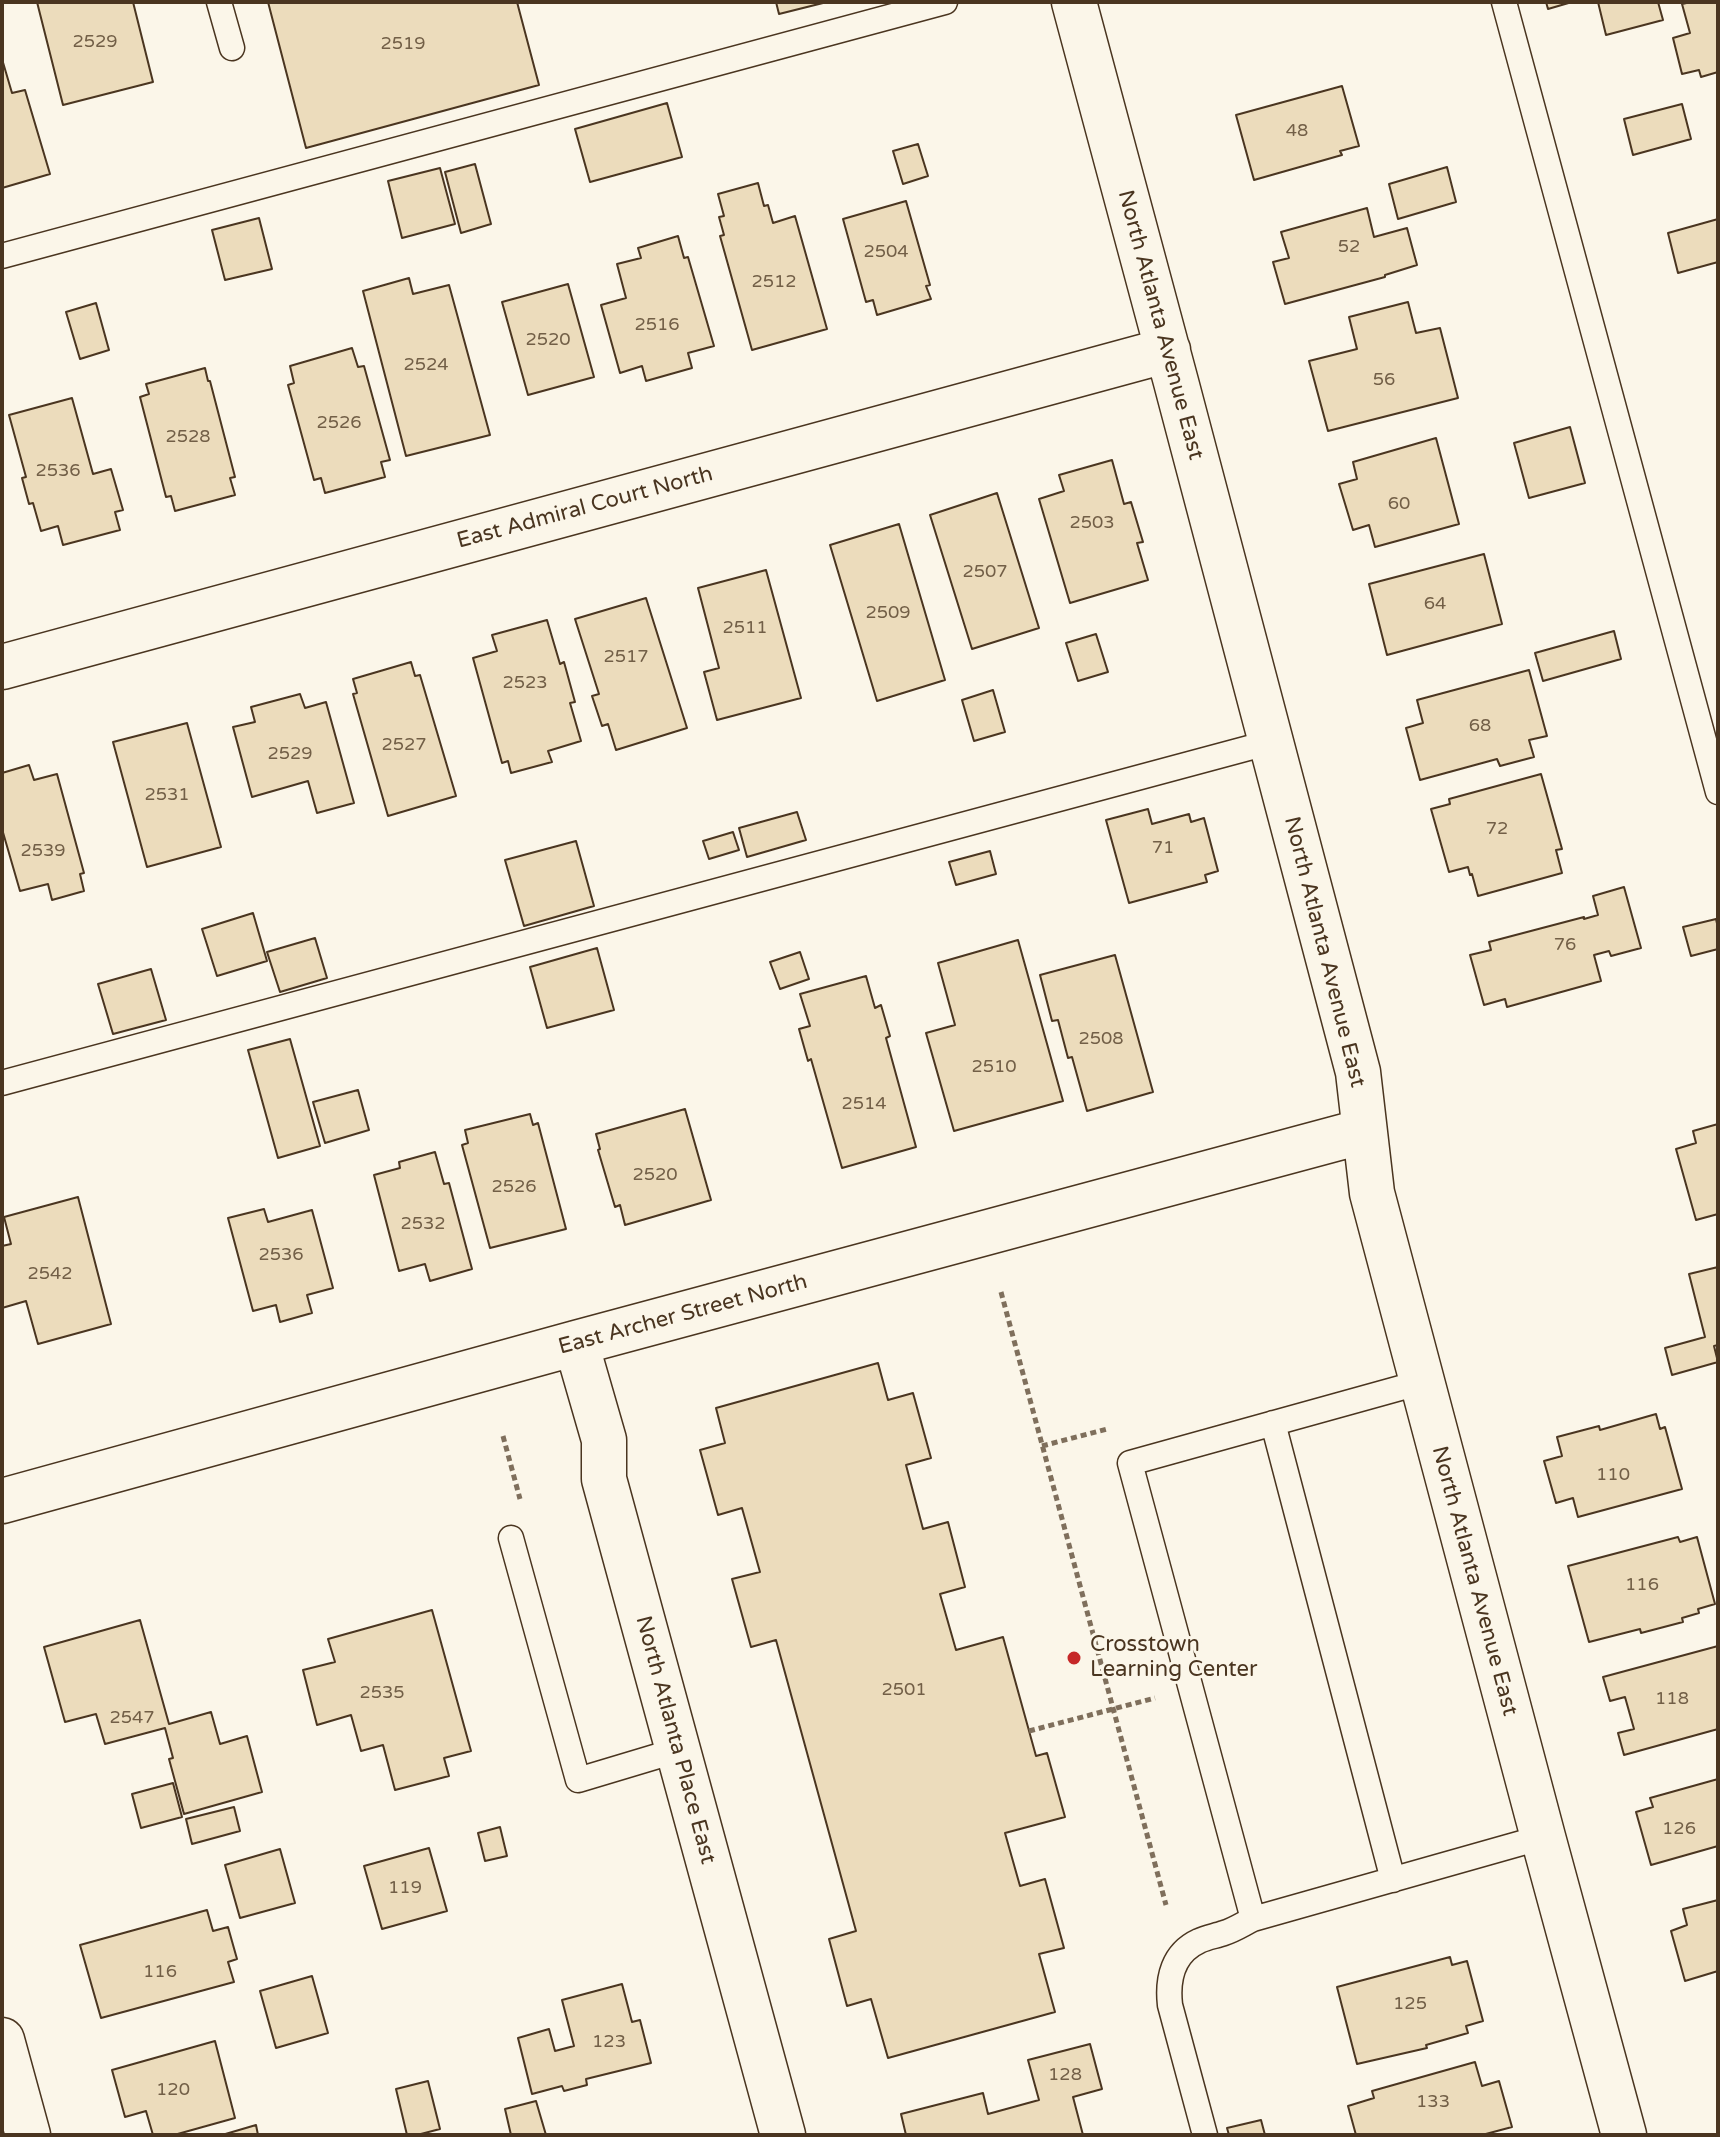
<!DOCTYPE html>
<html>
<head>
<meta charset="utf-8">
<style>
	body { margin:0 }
	#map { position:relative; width:1720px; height:2137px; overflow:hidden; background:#fbf6e9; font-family:"Varela Round",sans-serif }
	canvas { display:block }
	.frame { position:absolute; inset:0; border:4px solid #4a3520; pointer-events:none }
</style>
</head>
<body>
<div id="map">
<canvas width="1720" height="2137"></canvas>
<div class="frame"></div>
</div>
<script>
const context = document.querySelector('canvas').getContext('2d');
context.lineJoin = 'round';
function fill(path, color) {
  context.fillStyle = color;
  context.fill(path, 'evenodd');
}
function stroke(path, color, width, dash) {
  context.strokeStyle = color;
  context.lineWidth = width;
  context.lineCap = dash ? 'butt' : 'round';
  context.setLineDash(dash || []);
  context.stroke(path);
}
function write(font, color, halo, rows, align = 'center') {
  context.font = font + ' "Varela Round",sans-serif';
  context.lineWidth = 6;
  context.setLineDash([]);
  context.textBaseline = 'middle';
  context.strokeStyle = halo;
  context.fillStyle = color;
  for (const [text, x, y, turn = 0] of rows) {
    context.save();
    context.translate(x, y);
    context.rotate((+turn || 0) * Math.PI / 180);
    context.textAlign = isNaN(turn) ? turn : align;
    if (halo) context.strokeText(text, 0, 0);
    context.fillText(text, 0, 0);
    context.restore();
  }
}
const building = new Path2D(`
	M37,2H133L153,82L63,105Z
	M268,2H517L539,85L306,148Z
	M776,2H827L779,14Z
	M1546,2H1572L1548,9Z
	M1598,2H1658L1663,20L1606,35Z
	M1691,2H1718V72L1701,77L1699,70L1682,74L1673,38L1690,33L1682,4Z
	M2,59L12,93L25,90L50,174L2,188Z
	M1342,86L1359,146L1340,151L1342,155L1254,180L1236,115Z
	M667,103L682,157L590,182L575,129Z
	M1682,104L1691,139L1633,155L1624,119Z
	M918,144L928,176L903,184L893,151Z
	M475,164L491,224L461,233L445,172Z
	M1447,167L1456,202L1398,219L1389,184Z
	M440,168L455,224L402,238L388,181Z
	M758,183L764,206L768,205L773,223L795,216L827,329L752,350L720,236L724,235L719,217L724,216L718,194Z
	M906,201L930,285L926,286L931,299L877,315L873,300L866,302L843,219Z
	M1367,208L1374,237L1407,228L1417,265L1385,275V277L1285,304L1273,262L1289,258L1281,232Z
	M259,218L272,269L225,280L212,230Z
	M1718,219V262L1678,273L1668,233Z
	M678,236L684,258L688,257L714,346L688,353L692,368L646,381L642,366L620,373L601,305L626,298L617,264L641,258L638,248Z
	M409,278L413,294L449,285L490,435L406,456L363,291Z
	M568,284L594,377L528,395L502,302Z
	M1408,302L1416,333L1440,328L1458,398L1328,431L1309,361L1357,349L1349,317Z
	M96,303L109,350L80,359L66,312Z
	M352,348L358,367L364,366L390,460L381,462L385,477L325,493L321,478L314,480L288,385L294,383L290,366Z
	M205,368L208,381H210L235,477L230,478L235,495L175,511L171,496L166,497L140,397L149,394L146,384Z
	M72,398L93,474L111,469L123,510L115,512L120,530L63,545L58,526L41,531L33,503L29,504L22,478L26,477L9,415Z
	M1570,427L1585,483L1529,498L1514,443Z
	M1436,438L1459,524L1375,547L1369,525L1353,530L1339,484L1357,479L1353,462Z
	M1112,460L1124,504L1131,502L1143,542L1137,543L1148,580L1070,603L1039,499L1064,491L1059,475Z
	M997,493L1039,628L972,649L930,515Z
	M899,524L945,680L877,701L830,545Z
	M1484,554L1502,624L1387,655L1369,584Z
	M766,570L801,698L717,720L704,672L719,668L698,588Z
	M646,598L687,728L616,750L608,724L602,726L592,696L599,694L575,619Z
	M547,620L560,664L564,662L575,702L570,703L581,741L548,751L552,762L511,773L508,761L502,763L473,658L497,651L492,635Z
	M1614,631L1621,659L1543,681L1535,653Z
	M1096,634L1108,672L1078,681L1066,643Z
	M411,662L415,676L420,675L456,796L388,816L353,694L357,693L353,679Z
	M1529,670L1547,736L1529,740L1534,757L1500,766L1497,759L1420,780L1406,728L1423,723L1417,700Z
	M993,690L1005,732L974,741L962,700Z
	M300,694L305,708L326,702L354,803L317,813L308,781L252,797L233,727L255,722L251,707Z
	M187,723L221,847L147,867L113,742Z
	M29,765L34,780L57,774L84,873L80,874L84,891L52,900L48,884L20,891L2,829V773Z
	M1541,774L1562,849L1556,850L1562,873L1478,896L1472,874L1470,875L1468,867L1449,872L1431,809L1450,804L1449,799Z
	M1148,809L1152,824L1189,814L1191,822L1204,818L1218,871L1205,875L1207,882L1129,903L1106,820Z
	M797,812L806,840L747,857L739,828Z
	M733,832L739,850L709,859L703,841Z
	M576,841L594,906L524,926L505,860Z
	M990,851L996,874L956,885L949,862Z
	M1624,887L1641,948L1611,956L1609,951L1594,955L1601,981L1507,1007L1505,999L1484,1005L1470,955L1491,950L1489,942L1584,917V919L1598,915L1593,896Z
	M253,913L267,961L217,976L202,929Z
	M1716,919L1718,928V949L1691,956L1683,927Z
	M315,938L327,978L280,992L267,952Z
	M1018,940L1063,1101L954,1131L926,1033L955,1025L938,963Z
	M597,948L614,1010L547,1028L530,967Z
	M800,952L809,979L780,989L770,962Z
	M1115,955L1153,1092L1087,1111L1072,1057L1068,1058L1058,1020L1052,1021L1040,975Z
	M151,969L166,1020L113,1034L98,984Z
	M866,976L875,1008L881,1005L890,1036L886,1038L916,1147L842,1168L811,1059L808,1061L799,1029L810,1026L800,994Z
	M290,1039L320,1146L278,1158L248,1050Z
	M358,1090L369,1130L325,1143L313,1102Z
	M685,1109L711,1200L625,1225L620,1205L615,1207L598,1150L600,1149L596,1134Z
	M530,1114L533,1125L538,1123L566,1229L490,1248L462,1145L468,1143L465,1130Z
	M1718,1124V1214L1696,1220L1676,1149L1696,1143L1693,1131Z
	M435,1152L444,1184L449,1183L472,1269L430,1281L425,1264L399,1271L374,1175L400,1168L399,1162Z
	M78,1197L111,1324L38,1344L26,1301L2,1308V1246L11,1244L4,1217Z
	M264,1209L268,1222L312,1210L333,1288L307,1295L312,1313L280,1322L276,1305L253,1311L228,1218Z
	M1718,1267V1345L1714,1346L1718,1362L1672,1375L1665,1348L1705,1337L1689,1274Z
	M878,1363L888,1400L913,1393L931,1458L906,1465L923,1529L948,1522L965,1587L940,1594L956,1650L1003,1637L1036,1756L1047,1753L1065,1817L1005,1833L1020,1886L1045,1879L1064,1948L1039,1954L1055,2012L888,2058L871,1999L847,2006L829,1939L856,1931L776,1640L751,1647L732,1579L760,1572L742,1508L718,1515L700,1450L725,1443L716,1408Z
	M1656,1414L1660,1429L1665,1427L1682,1489L1578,1517L1573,1498L1556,1503L1544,1461L1562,1456L1557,1437L1599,1426L1600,1430Z
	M1678,1537L1680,1542L1697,1537L1715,1604L1698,1609L1699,1613L1682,1618L1683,1622L1641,1633L1640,1629L1589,1642L1568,1566Z
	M432,1610L471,1751L444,1758L449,1776L395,1790L383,1745L361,1751L351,1715L317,1725L303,1670L335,1662L328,1639Z
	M140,1620L169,1724L211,1712L220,1744L247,1736L262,1792L184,1814L169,1759L173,1758L165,1728L105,1744L96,1714L65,1722L44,1647Z
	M1718,1646V1729L1624,1755L1618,1733L1634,1729L1625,1697L1610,1701L1603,1677Z
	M1718,1779V1846L1651,1865L1636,1812L1653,1807L1650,1798Z
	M173,1783L182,1817L141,1828L132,1794Z
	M234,1807L240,1831L192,1844L186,1819Z
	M500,1827L507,1856L485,1861L478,1833Z
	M429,1848L447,1911L382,1929L364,1866Z
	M280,1849L295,1903L240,1918L225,1865Z
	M1718,1900V1971L1685,1981L1671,1931L1687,1925L1683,1909Z
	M207,1910L213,1931L228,1927L237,1959L228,1962L234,1982L101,2018L80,1945Z
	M1450,1957L1452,1965L1467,1961L1483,2021L1466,2026L1468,2033L1426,2045L1427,2048L1357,2064L1337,1987Z
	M312,1976L328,2033L276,2048L260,1991Z
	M622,1984L632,2022L640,2020L651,2063L586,2079L587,2085L564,2091L562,2086L532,2094L518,2038L549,2029L555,2051L574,2046L562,2000Z
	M215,2041L235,2118L174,2135H153L146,2111L125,2117L112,2070Z
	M1090,2044L1102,2089L1073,2097L1083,2135H906L901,2114L983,2093L988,2114L1039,2100L1028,2060Z
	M1475,2062L1482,2086L1499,2081L1512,2127L1482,2135H1356L1348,2106L1374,2098L1372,2091Z
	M428,2081L440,2129L417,2135H407L396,2089Z
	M536,2101L546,2135H511L505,2109Z
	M1261,2120L1265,2135H1229L1227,2128Z
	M256,2125L258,2135H222Z`);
const path = new Path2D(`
	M1001,1292L1166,1905
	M503,1436L520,1499
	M1042,1446L1107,1429
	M1029,1731L1155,1698`);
const service = new Path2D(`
	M219,2L232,48
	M1504,2L1718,792
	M2,256L945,2
	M2,1083L1271,742
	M1422,1382L1130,1463L1253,1919L1543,1837
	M1273,1423L1393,1880
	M511,1538L578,1780L678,1750
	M1205,2135L1170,2005C1167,1978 1173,1953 1199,1941C1207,1937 1216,1936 1224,1933C1234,1930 1243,1924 1253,1919`);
const minor = new Path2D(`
	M1074,2L1176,382L1358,1072L1372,1193L1543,1837L1624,2135
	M2,667L1168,350
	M576,1343L604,1440V1479L783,2135
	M2,1501L576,1343L1364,1131
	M2,2040L28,2135`);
const markers = [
	[1074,1658,8,"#c62828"]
];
const numberNames = [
	["2529",95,42],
	["2519",403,44],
	["48",1297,131],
	["52",1349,247],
	["2504",886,252],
	["2512",774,282],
	["2516",657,325],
	["2520",548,340],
	["2524",426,365],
	["56",1384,380],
	["2526",339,423],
	["2528",188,437],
	["2536",58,471],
	["60",1399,504],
	["2503",1092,523],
	["2507",985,572],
	["64",1435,604],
	["2509",888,613],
	["2511",745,628],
	["2517",626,657],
	["2523",525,683],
	["68",1480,726],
	["2527",404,745],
	["2529",290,754],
	["2531",167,795],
	["72",1497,829],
	["71",1163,848],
	["2539",43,851],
	["76",1565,945],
	["2508",1101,1039],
	["2510",994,1067],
	["2514",864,1104],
	["2520",655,1175],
	["2526",514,1187],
	["2532",423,1224],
	["2536",281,1255],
	["2542",50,1274],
	["110",1613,1475],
	["116",1642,1585],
	["2501",904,1690],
	["2535",382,1693],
	["118",1672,1699],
	["2547",132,1718],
	["126",1679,1829],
	["119",405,1888],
	["116",160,1972],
	["125",1410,2004],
	["123",609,2042],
	["128",1065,2075],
	["120",173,2090],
	["133",1433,2102]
];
const streetNames = [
	["North Atlanta Avenue East",1160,325,75],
	["East Admiral Court North",585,508,-15],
	["North Atlanta Avenue East",1324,952,76],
	["East Archer Street North",683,1315,-15],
	["North Atlanta Avenue East",1474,1581,75],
	["North Atlanta Place East",675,1740,75]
];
const poiNames = [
	["Crosstown",1090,1645],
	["Learning Center",1090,1670]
];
fill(building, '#ecdcbc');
stroke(building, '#4a3520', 2);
stroke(service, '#4a3520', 27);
stroke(minor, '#4a3520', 47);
stroke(path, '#7f6f5c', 5, [6, 4]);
stroke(service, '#fbf6e9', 24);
stroke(minor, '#fbf6e9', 44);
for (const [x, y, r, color] of markers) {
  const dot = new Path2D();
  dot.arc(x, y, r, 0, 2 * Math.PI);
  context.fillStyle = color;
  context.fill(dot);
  stroke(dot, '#fbf6e9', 3);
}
write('18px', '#725f47', null, numberNames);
write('22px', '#4a3520', '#fbf6e9', streetNames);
write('22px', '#4a3520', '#fbf6e9', poiNames, 'left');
</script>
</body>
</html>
